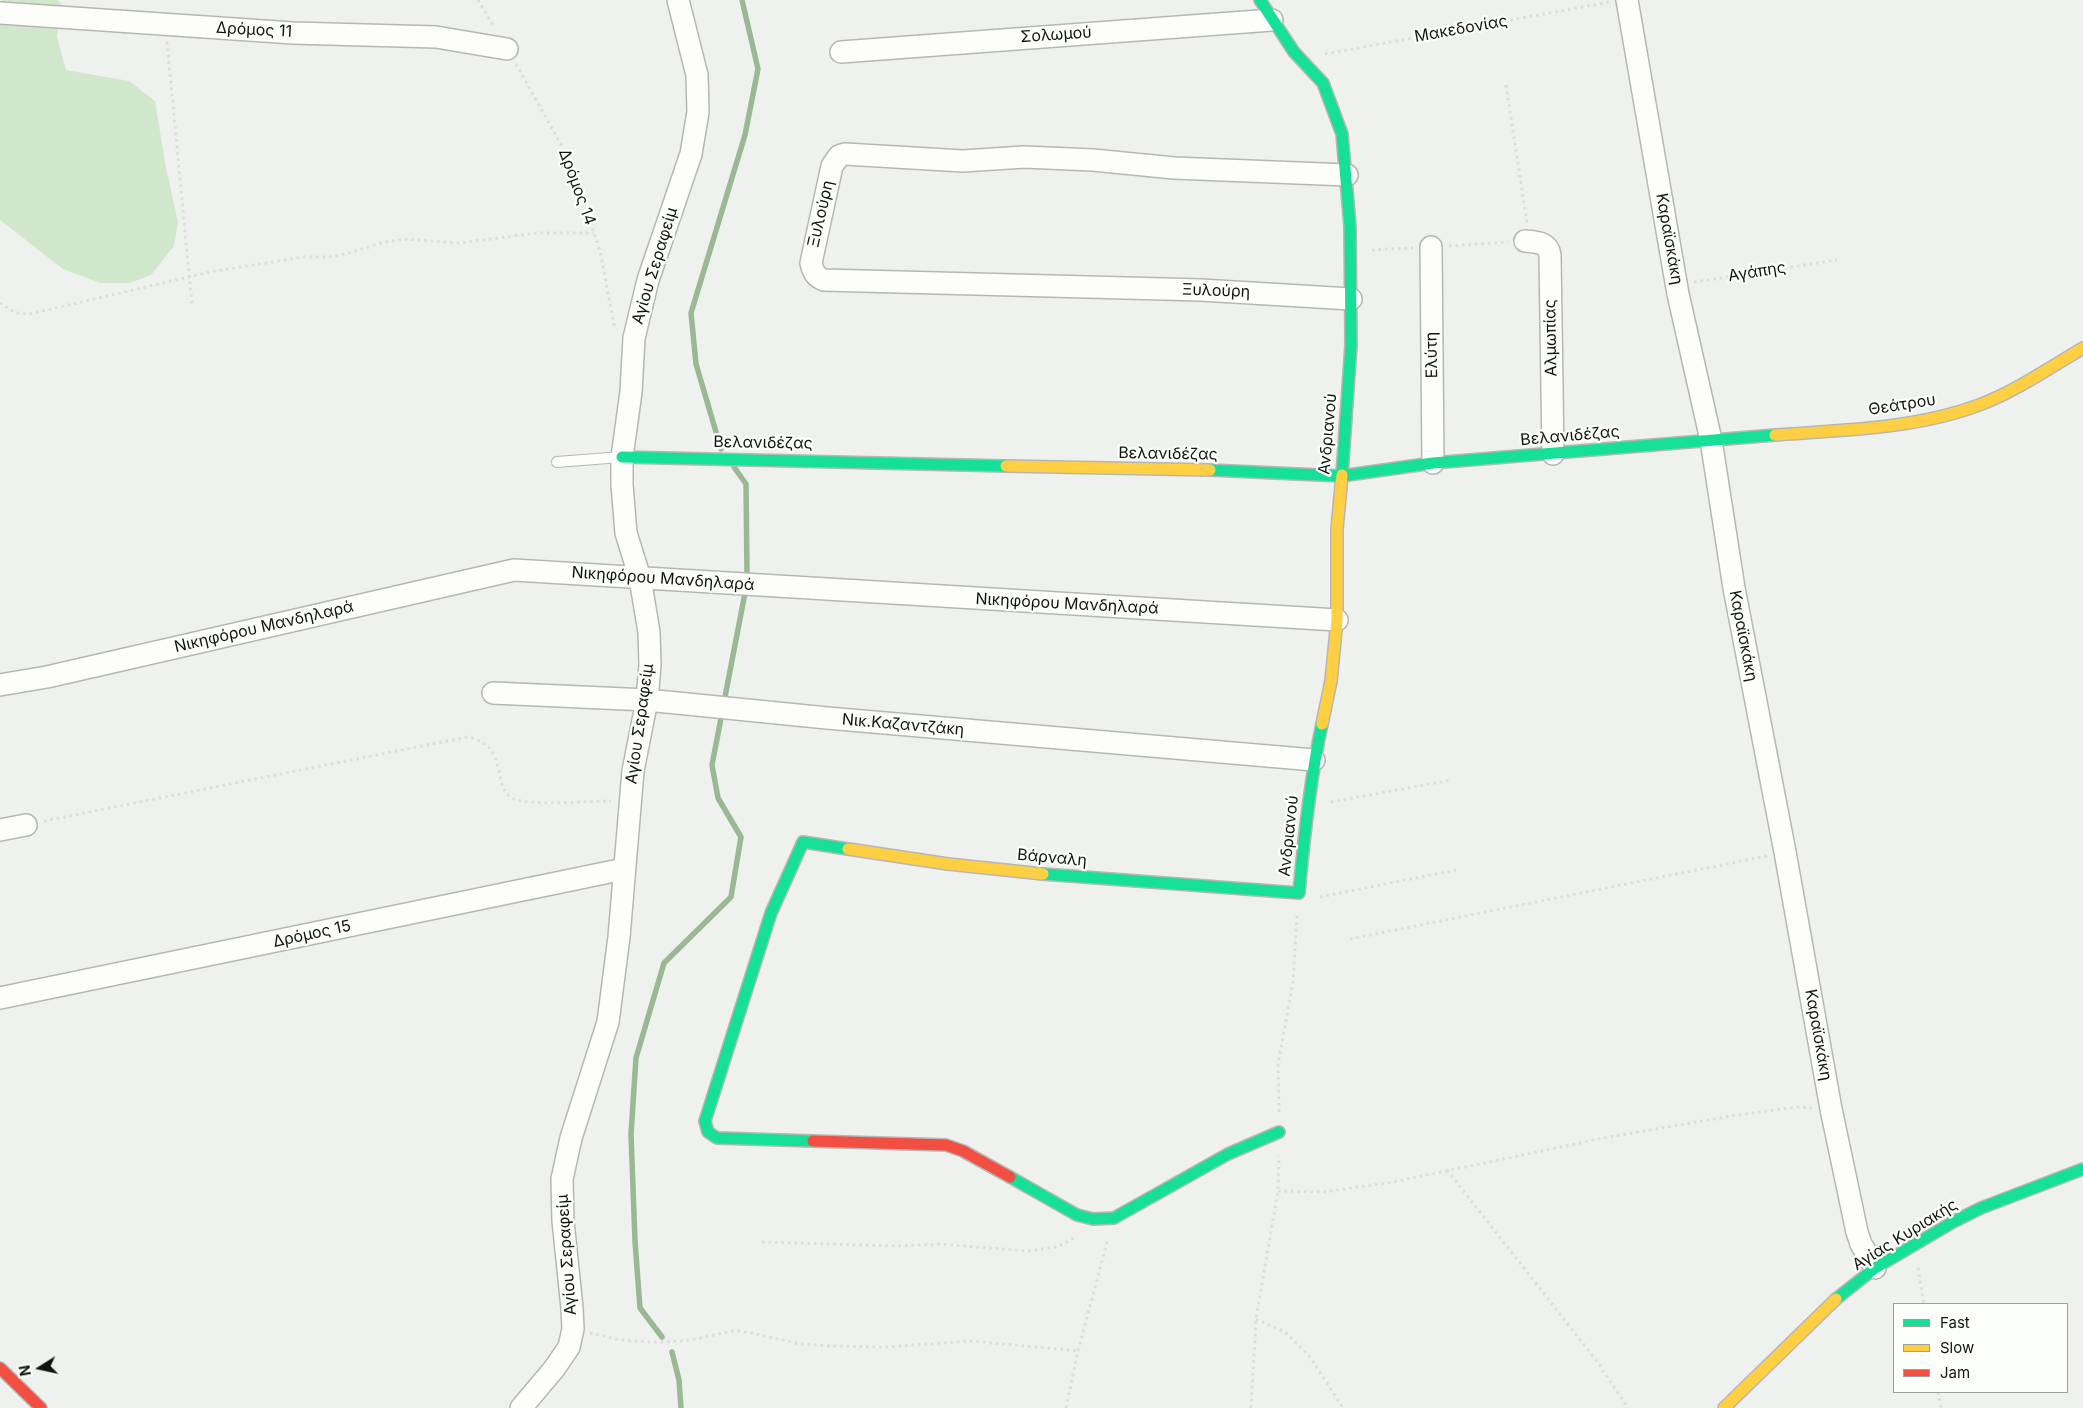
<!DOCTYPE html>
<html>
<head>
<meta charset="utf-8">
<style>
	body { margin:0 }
	#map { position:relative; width:2083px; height:1408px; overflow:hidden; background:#eff1ee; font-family:Inter,sans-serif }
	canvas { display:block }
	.legend { position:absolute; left:1893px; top:1303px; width:175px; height:90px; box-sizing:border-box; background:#fcfffb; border:1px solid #9ea09d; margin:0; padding:6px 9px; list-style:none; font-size:15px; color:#111211 }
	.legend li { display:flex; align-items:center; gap:10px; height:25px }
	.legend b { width:25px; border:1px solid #9ea09d }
	.north { position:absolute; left:15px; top:1343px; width:50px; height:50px; -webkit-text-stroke:4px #fcfffb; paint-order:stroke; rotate:260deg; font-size:14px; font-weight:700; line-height:20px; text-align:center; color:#111211 }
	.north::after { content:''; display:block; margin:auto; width:18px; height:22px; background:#111211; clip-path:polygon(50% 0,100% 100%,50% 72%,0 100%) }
</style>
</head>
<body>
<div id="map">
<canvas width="2083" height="1408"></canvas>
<ul class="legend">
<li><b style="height:6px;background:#16e098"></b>Fast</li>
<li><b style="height:6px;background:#ffcf43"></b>Slow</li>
<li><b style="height:6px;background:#f24e42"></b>Jam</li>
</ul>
<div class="north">N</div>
</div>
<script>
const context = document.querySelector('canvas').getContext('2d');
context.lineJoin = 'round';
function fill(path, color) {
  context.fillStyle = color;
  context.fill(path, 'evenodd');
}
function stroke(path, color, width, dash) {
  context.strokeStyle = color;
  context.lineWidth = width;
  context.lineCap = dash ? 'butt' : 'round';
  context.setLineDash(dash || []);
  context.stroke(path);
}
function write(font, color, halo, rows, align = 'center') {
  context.font = font + ' Inter,sans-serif';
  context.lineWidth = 4.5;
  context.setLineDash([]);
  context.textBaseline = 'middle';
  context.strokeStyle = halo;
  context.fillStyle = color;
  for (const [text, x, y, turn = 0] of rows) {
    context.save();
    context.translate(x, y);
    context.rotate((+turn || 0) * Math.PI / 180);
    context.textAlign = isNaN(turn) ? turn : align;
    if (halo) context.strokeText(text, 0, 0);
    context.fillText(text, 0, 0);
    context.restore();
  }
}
const green = new Path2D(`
	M2,0H58L62,5L57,37L66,70L129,81L155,101L166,168L178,222L174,246L151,275L129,283H100L63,269L0,220V2Z`);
const stream = new Path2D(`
	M721,449L696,364L691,313L745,135L758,69L742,0
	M734,467L746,484L747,574
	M724,702L745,593
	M662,1337L640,1308L635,1241L631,1134L636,1058L664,963L731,897L741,837L718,798L712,765L722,713
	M672,1352L679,1380L681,1408`);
const path = new Path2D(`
	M478,0L494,27
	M167,42L192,305
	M1325,54L1609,2
	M516,64L569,159L600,251L615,330
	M1506,85L1527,223
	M1449,246L1508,242
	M1372,250L1413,248
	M1694,282L1837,260
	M0,303L16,313L30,314L210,272L303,257H327L345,254L385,242L404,239L459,243L537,233H594
	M1331,802L1452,780
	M44,821L467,737C511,744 490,789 514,799C530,806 591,801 611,801
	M1320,897L1456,870
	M1350,939L1767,856
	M1279,1112L1278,1065L1293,981L1297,915
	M1447,1170L1596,1360L1628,1408
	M1278,1191L1323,1192L1393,1182L1609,1137L1737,1115L1797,1107L1812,1108
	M762,1242L898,1246L939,1244L1028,1251L1057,1247L1074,1238
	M1918,1268L1924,1304
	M1256,1319L1285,1332L1310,1357L1343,1408
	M590,1333L620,1340L650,1342L686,1341L733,1331L747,1332L799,1344L831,1346L886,1347L971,1341L1078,1351
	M1938,1392L1941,1408
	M1066,1408L1078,1351L1108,1239
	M1251,1408L1256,1319L1278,1191L1279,1156`);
const lane = new Path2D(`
	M557,462L621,457`);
const street = new Path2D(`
	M1627,0L1678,294L1711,440L1734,588L1785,852L1831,1109L1857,1232L1861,1244L1875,1268
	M0,13L293,33L436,37L507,49
	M841,52L1272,20
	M1347,175L1174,168L1093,160L1024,157L963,161L845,154L839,156L832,166L811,263C813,271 815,277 824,280L1201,290L1351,299
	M1525,241C1537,242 1548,242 1550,255L1553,454
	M1431,247L1433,463
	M0,685L47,677L514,570L1337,620
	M493,693L647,700L827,718L1314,760
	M0,830L26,825
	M0,998L624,869
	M521,1408L554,1369L569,1347L573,1329L572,1308L563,1221L562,1179L571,1138L608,1022L619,937L633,771L647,700L650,665L649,632L640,578L626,533L622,485V457L631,392L634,338L648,280L691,154L698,112L697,75L678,0`);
const fast = new Path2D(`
	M1260,0L1294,52L1323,83L1342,134L1350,226L1351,345L1342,475
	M622,457L1006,466
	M1210,470L1341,476L1433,463L1775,435
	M1043,874L1299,893C1304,836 1310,780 1322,724
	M813,1141L717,1138L708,1132L705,1121L771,913L803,842L848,849
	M1010,1177L1077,1215L1093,1219L1114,1218L1228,1154L1279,1132
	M1836,1299L1875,1268L1953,1222L1981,1208L2083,1169`);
const slow = new Path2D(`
	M1775,435C1843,430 1915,429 1979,405C2016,391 2049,368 2083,348
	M1006,466L1210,470
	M1322,724L1331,681L1337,620V529L1342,475
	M848,849L948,864L1043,874
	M1724,1408L1836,1299`);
const jam = new Path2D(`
	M813,1141L946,1145L963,1151L1010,1177
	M0,1368L41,1408`);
const streetNames = [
	["Μακεδονίας",1461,29,-10],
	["Δρόμος 11",254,30,3],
	["Σολωμού",1056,35,-4],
	["Δρόμος 14",577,187,70],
	["Ξυλούρη",821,214,-77],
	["Καραϊσκάκη",1669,239,80],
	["Αγίου Σεραφείμ",655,266,-73],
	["Αγάπης",1757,272,-9],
	["Ξυλούρη",1216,291,2],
	["Αλμωπίας",1551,338,-91],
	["Ελύτη",1432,355,-91],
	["Θεάτρου",1902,405,-9],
	["Ανδριανού",1328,434,-85],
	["Βελανιδέζας",1570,436,-5],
	["Βελανιδέζας",763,443,1],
	["Βελανιδέζας",1168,454,1],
	["Νικηφόρου Μανδηλαρά",663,579,4],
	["Νικηφόρου Μανδηλαρά",1067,604,3],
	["Νικηφόρου Μανδηλαρά",264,627,-13],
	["Καραϊσκάκη",1743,636,79],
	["Αγίου Σεραφείμ",640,724,-82],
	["Νικ.Καζαντζάκη",903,725,5],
	["Ανδριανού",1289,836,-84],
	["Βάρναλη",1052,858,5],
	["Δρόμος 15",312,934,-12],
	["Καραϊσκάκη",1818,1035,80],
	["Αγίας Κυριακής",1905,1235,-32],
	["Αγίου Σεραφείμ",567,1255,-94]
];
fill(green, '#d0e7cb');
stroke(stream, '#9ab893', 5.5);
stroke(lane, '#b6b7b5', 12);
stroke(street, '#b6b7b5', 24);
stroke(fast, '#b6b7b5', 14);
stroke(slow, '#b6b7b5', 14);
stroke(jam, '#b6b7b5', 14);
stroke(path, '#dbdcdb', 3, [2.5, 4]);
stroke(lane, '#fdfdfc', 10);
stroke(street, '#fdfdfc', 21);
stroke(fast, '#16e098', 11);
stroke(slow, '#ffcf43', 11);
stroke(jam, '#f24e42', 11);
write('16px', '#111211', '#fcfffb', streetNames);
</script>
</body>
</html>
